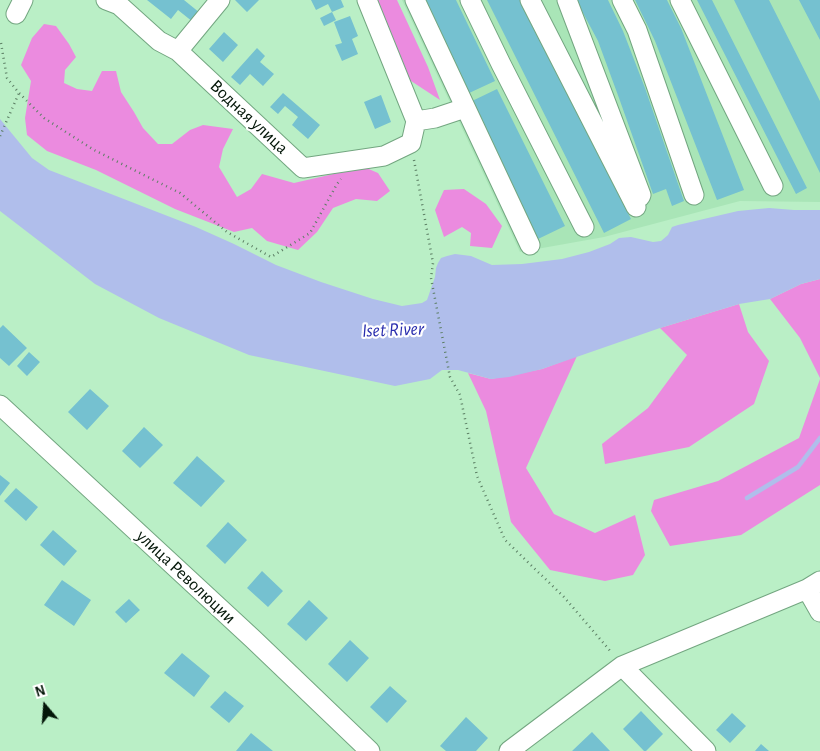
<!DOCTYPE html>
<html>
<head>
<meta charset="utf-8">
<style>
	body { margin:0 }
	#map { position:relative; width:820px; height:751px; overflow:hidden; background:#baefc6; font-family:"Alegreya Sans",sans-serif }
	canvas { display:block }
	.north { position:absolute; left:20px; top:681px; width:50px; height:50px; -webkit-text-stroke:4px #fff; paint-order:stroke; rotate:342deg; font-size:14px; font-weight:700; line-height:20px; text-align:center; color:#041709 }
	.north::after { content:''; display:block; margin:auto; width:18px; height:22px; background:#041709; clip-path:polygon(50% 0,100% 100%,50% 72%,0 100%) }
</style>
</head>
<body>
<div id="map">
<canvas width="820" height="751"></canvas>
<div class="north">N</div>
</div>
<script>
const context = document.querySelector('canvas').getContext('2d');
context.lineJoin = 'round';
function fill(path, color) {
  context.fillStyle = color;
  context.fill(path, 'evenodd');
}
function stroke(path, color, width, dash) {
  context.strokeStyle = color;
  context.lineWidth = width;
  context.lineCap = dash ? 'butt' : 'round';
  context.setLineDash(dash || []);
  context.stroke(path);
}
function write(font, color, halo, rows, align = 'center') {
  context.font = font + ' "Alegreya Sans",sans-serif';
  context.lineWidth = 4.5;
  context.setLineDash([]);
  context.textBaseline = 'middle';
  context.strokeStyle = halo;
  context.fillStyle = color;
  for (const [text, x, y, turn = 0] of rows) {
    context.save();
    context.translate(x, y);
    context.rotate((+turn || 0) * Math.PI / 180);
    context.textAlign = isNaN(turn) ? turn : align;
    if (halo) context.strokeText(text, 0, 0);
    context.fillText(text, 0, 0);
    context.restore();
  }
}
const built = new Path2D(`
	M402,0H820V202L740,201L604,237L520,252Z`);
const green = new Path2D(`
	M374,0H397L428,67L440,100L408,79Z
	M44,24L56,26L69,44L76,57L65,70L64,83L77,89L92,91L102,71H116L121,92L134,112L143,128L158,144H172L190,130L203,125L233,129L223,149L219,167L237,197L251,189L262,174L294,183L364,167L378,173L390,191L377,201L356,199L333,208L317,232L298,250L267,241L252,228L234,232L175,209L96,170L47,151L27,135L25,118L31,81L21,65L32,38Z
	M464,189L486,204L502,226L492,248L470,246L471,233L462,227L444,237L435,210L444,190Z
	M820,279V378L800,338L770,299L801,284Z
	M739,304L748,332L769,361L754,404L689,447L605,464L602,444L648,408L687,355L660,328Z
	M577,356L526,468L554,514L595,533L635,515L645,555L633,575L605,581L550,570L511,522L486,411L468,373L491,379L542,369Z
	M820,379V485L741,535L670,546L651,511L654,500L718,481L799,438Z`);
const water = new Path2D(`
	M0,119L32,158L49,170L196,227L234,244L276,265L321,282L373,299L402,306L422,303L427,300L435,277L436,268L438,263L441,258L447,256L455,254L471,256L492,265L522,264L562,259L589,252L610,244L619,238L631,237L653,242L661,241L668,235L672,227L678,225L738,211L769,208L794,210H820V279L801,284L770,299L739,304L660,328L542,369L509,377L491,379L458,370H442L430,379L395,386L249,355L159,318L95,284L0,211Z`);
const stream = new Path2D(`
	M747,498L798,467L820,438`);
const building = new Path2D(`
	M147,0H184L200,13L193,22L178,10L171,19Z
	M235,0H259L247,12Z
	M311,0H341L344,7L332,12L328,4L316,10Z
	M423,0H456L495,81L467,94Z
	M487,0H521L631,219L604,233Z
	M576,0H608L623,31L645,88L684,201L672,206L666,189L653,194L619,98L598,41Z
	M635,0H667L681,28L744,190L717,200L655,41Z
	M697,0H712L807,188L796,194Z
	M734,0H769L820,101V173Z
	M799,0H820V40Z
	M332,12L336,20L324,26L320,18Z
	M350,16L358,36L352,39L358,54L342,61L335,45L342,43L334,22Z
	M224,32L238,45L223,62L209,49Z
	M257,48L265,56L260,62L274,74L263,86L250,74L240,85L231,77Z
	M497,89L565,226L538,239L470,102Z
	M283,93L320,125L308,139L292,125L298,117L285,106L278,114L270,107Z
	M381,95L391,122L375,129L364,102Z
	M3,325L27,348L9,366L0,358V328Z
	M29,352L40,362L27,376L17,366Z
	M90,389L109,406L87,430L68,412Z
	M144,427L163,445L140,468L122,451Z
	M197,456L225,481L201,507L173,483Z
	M0,475L10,483L0,496Z
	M16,488L38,507L26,521L4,501Z
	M228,522L247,540L225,564L206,546Z
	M53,530L77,551L64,566L40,545Z
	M262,571L283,591L268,607L247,588Z
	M62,580L91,600L74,626L44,605Z
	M129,599L140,610L126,623L115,612Z
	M309,600L328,618L306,641L287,624Z
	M350,640L369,658L347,682L328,664Z
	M182,653L210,676L194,697L164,673Z
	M390,686L407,701L387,723L370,707Z
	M225,691L244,706L229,723L210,707Z
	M641,711L663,734L646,751H644L623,729Z
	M732,713L746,726L730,743L716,730Z
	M466,717L488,738L476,751H446L440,746Z
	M592,732L610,751H572Z
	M251,733L273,751H236Z
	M761,744L769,751H755Z`);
const path = new Path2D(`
	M1,43L7,78L19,93L44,118L94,150L180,193L227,232L271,257L310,233L337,184L341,179
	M0,136L19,93
	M414,160L433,263L431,278L450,377L460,395L477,476L505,540L564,597L612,653`);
const minor = new Path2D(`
	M106,0L119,5L159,41L178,51L303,168L384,156L411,143L416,121L367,0
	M415,0L530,245
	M470,0L501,64L584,227
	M530,0L636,207
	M567,0L641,195L640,197
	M622,0L637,30L694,195
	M680,0L773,186
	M16,14L23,0
	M178,51L220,0
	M416,121L435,118L465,108
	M0,405L253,639L370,751
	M807,589L820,612
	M622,666L706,751
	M509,751L622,666L807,589L820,581`);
const streetNames = [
	["Водная улица",249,117,43],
	["улица Революции",186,577,43]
];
const waterNames = [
	["Iset River",393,330,-2]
];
fill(built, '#a9e5b7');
fill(green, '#eb8bdf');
fill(water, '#b0beeb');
stroke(stream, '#b0beeb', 4.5);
fill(building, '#75c1d0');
stroke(minor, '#73a680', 21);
stroke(path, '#5c7f64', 2.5, [1, 4]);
stroke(minor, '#fff', 19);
write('18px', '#041709', '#fff', streetNames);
write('italic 19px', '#2a2eae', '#fff', waterNames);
</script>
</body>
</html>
